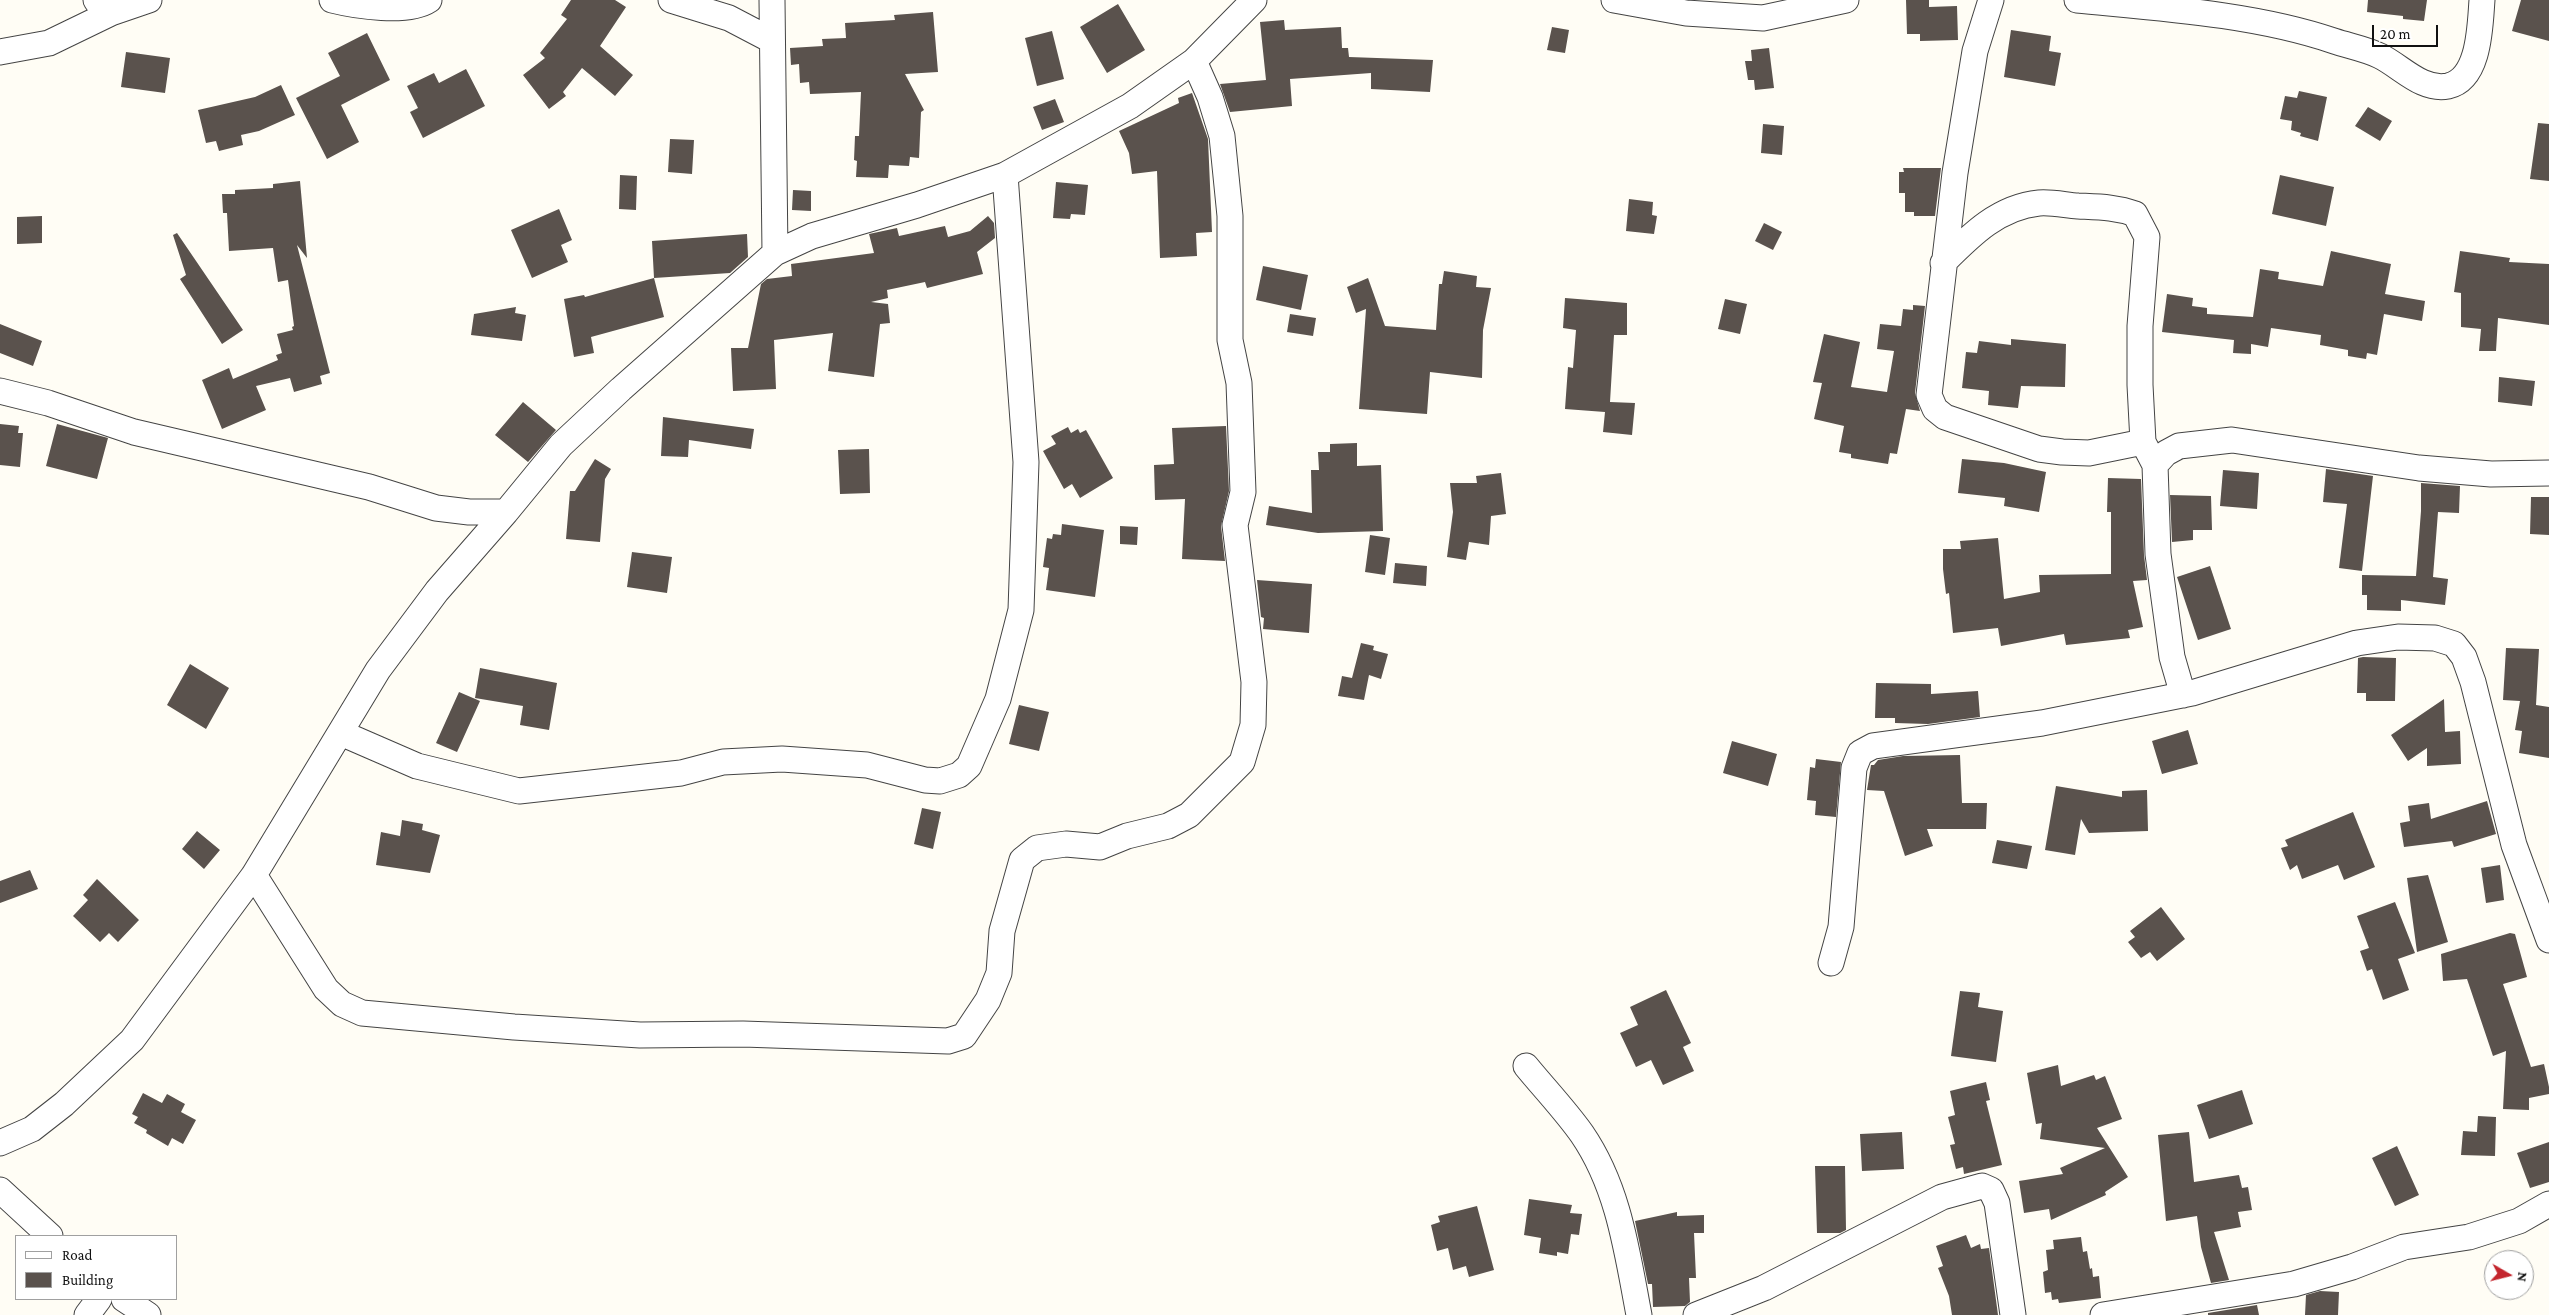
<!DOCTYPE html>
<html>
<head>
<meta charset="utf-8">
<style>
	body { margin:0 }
	#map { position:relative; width:2549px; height:1315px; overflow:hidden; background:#fffdf5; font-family:"Crimson Pro",serif }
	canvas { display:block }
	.legend { position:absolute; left:15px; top:1235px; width:162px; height:65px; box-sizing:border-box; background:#fff; border:1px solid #a0a0a0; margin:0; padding:6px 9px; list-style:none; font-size:15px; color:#111 }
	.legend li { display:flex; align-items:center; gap:10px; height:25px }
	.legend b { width:25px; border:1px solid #a0a0a0 }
	.north { position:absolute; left:2484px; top:1250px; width:50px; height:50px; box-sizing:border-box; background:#fff; border:1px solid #a0a0a0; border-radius:50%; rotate:98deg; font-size:14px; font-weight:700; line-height:20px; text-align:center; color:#111 }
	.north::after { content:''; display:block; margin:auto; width:18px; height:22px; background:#c4262e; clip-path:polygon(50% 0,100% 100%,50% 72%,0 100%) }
	.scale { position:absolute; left:2372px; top:25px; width:66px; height:22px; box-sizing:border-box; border:2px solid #111; border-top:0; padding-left:6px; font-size:15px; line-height:18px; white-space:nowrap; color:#111; -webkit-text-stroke:4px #fff; paint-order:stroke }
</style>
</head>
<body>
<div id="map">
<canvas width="2549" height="1315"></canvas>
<ul class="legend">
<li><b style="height:6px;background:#fff"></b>Road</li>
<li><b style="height:14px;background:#5a524d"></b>Building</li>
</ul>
<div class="north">N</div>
<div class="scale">20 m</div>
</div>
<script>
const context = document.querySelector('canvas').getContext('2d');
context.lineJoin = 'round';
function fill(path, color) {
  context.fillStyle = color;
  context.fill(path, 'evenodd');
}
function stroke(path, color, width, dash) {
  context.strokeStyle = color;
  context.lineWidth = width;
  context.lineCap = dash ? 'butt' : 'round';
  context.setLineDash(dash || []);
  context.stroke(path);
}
const building = new Path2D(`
	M571,0H615L626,7L600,46L633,75L615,96L582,68L563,92L566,96L549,109L523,75L545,58L540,53L567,19L561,15Z
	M1906,0H1929V7L1957,6L1958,40L1920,41V34H1907Z
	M2368,0H2427L2424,21L2403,19V16L2367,12Z
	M2521,0H2549V41L2512,31Z
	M1118,4L1145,50L1107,73L1080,27Z
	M933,12L938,72L905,74L924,110L921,112L919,158L910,157L909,166L889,165L888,178L856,177L857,161L854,160L855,136H859L861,92L810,94L809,82L800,83L799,64L791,65L790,48L823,46L822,39L846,38L845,23L895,20L894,15Z
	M1284,20L1285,30L1341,27L1342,48H1348L1349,57L1433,60L1430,92L1371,89V73L1290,79L1292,106L1230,112L1220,84L1266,80L1260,22Z
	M1552,27L1569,30L1565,53L1547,50Z
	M2011,30L2051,36L2049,51L2061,53L2055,86L2004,77Z
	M1052,31L1064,79L1037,86L1025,38Z
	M367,33L390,80L341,105L359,142L327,159L296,98L340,76L328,53Z
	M1769,48L1774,88L1755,90L1754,80H1748L1745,61H1752L1751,50Z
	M126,52L170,58L165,93L121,87Z
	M466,69L485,106L423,138L410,112L418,108L407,86L434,73L439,83Z
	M281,85L295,115L259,131L241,135L243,145L219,151L216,141L206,143L198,110L255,97Z
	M2299,91L2327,97L2318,141L2300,136L2301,133L2291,130L2292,121L2280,119L2285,96L2297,98Z
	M1192,93L1208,139L1212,232L1196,233L1197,256L1160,258L1157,171L1132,174L1129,153L1119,131L1179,103L1178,98Z
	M1055,99L1064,122L1042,130L1033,107Z
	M2368,107L2392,121L2380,141L2355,126Z
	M2538,123L2549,124V181L2530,179Z
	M1763,124L1784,126L1782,155L1761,153Z
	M670,139L694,140L692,174L668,172Z
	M1903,168H1941L1935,216H1914V212H1905V193H1899V172H1904Z
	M620,175L637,176L636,210L619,209Z
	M2280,175L2334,187L2326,226L2272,214Z
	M300,181L307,258L297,245L330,373L320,376L322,384L294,392L290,378L256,386L266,410L222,429L202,380L229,368L233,379L278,360L276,355L282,353L277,334L293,330L292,327L294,326L288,280L278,282L273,248L229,251L227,213H223L222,194H235V190L273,188V184Z
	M1056,182L1088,185L1085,215L1071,214L1070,219L1053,218Z
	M793,190L811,191V211L792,210Z
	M1629,199L1653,202L1652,215L1657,216L1654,234L1626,231Z
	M559,209L572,240L561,245L568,262L532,278L511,230Z
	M42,216V243L17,244V217Z
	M988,216L994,223L995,238L977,252L983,274L927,288L925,282L887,290L888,298L871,302L888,304L890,323L880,324L874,377L828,371L833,333L774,340L776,389L733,391L731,348H748L761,284L767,279L792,276L791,264L874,253L869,234L897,228L899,236L945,226L948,237L970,231Z
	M1764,223L1782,232L1773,250L1755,241Z
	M177,233L243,330L222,344L180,279L186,275L173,235Z
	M747,234L748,257L730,273L654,278L652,241Z
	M2331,251L2391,264L2385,294L2425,301L2422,321L2384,314L2377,355L2367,353L2366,359L2348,356V350L2320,345L2321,335L2271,328L2268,347L2251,344V354L2233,353L2234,340L2162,332L2167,294L2193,298L2192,306L2207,308V314L2253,317L2260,269L2279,272L2278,279L2323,286Z
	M2460,251L2510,258L2509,262L2549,264V325L2498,318L2496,351H2479L2481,329L2461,327V293L2454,292Z
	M1263,266L1308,275L1301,310L1256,300Z
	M1444,271L1477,276L1476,287L1491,288L1483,330L1482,378L1430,372L1427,414L1359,409L1366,309L1356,313L1347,287L1368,278L1385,326L1436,330L1439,284H1442Z
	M654,278L664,317L591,337L594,353L574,357L564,299L584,295L585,297Z
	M1565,298L1627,303V335H1614L1610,402L1635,403L1632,435L1603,432L1605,412L1565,409L1568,367L1573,368L1576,330L1563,328Z
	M1725,299L1747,304L1740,334L1718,329Z
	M1913,305L1925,306L1915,393L1920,411L1906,409L1897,454L1890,453L1888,464L1851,458V454L1839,452L1844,426L1814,419L1822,383L1813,382L1824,334L1860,342L1851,387L1887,392L1894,351L1877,349L1880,324L1901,326L1903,309L1913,310Z
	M516,307L515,313L526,315L522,341L471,335L474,314Z
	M1290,314L1316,318L1313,336L1287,332Z
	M0,324L42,341L33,366L0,353Z
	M2011,339L2066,344L2065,387L2021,386L2018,408L1988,405L1989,391L1962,388L1966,352L1977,353L1979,341L2011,345Z
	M2499,377L2535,381L2532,406L2498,402Z
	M523,402L556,430L528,462L495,435Z
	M663,417L754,429L751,449L689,440L688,457L661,456Z
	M0,424L19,426L18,433H23L20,467L0,465Z
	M57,424L108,438L97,479L46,466Z
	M1226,426L1229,491L1221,526L1225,561L1182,559L1185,499L1155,500L1154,465L1174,464L1172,428Z
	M1068,427L1071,433L1078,429L1080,433L1086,430L1113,478L1080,498L1072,484L1064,489L1043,451L1056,444L1051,436Z
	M1357,443V466L1381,465L1383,531L1318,533L1266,525L1269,506L1312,513L1311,470H1319L1318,452H1330V444Z
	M869,449L870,493L840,494L838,450Z
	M595,459L611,469L605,479L600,542L566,539L570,491H575Z
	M1962,459L2004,463L2046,472L2039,512L2004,506L2005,498L1958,493Z
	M2326,469L2373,476L2362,571L2339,568L2347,504L2323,502Z
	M2223,470L2259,473L2257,509L2220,506Z
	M1501,473L1506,514L1491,516L1489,545L1469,542L1466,560L1447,557L1453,512L1450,483H1477L1476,476Z
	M2108,478L2141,479L2144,555L2147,580L2133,581L2143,627L2128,630L2130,638L2066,645L2064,634L2001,646L1998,628L1953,633L1949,593L1946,594L1943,569V549H1961L1960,541L1998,538L2004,599L2040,592L2039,575L2111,574V512H2107Z
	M2421,483L2460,486L2459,513L2438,512L2433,577L2448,579L2445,605L2401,600V611L2367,610V595H2362V575L2416,576L2421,511Z
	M2170,495L2211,496L2212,530H2193V540L2172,542Z
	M2531,497H2549V535L2530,534Z
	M1062,524L1104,530L1095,597L1046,590L1049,568L1043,567L1047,538L1052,539L1053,534L1061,535Z
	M1120,526L1138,527L1137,545L1120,544Z
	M1370,535L1390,538L1385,575L1365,572Z
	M632,552L672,557L667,593L627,587Z
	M1395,563L1427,566L1426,586L1393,583Z
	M2210,566L2231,629L2198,640L2177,577Z
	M1257,580L1312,584L1309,633L1263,629L1264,618L1261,617Z
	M1361,643L1374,646L1373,650L1388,654L1381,679L1369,675L1364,700L1338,696L1342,676L1352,678Z
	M2506,648L2539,649L2536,705L2549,707V758L2519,753L2522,731L2515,730L2520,701L2503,700Z
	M2363,657L2396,658L2395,701H2366V693H2357L2358,658Z
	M190,664L229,688L206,729L167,705Z
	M480,668L557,683L549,730L520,725L523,706L475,698Z
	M1876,683L1931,684V694L1978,691L1980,717L1928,724L1895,723V718H1875Z
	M459,692L480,701L457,752L436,743Z
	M2444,699L2445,732L2460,731L2461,764L2427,766V748L2408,761L2391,735Z
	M1019,705L1049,712L1039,751L1009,744Z
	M2188,730L2198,764L2162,774L2152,741Z
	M1732,741L1777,754L1768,786L1723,773Z
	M1960,755L1962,803H1987L1986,829H1927L1933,846L1905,856L1884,791L1867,790L1871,765H1874L1878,760L1903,756Z
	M1816,759L1841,762L1836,817L1815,815L1816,801L1807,800L1810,767L1815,768Z
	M2056,786L2122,797V791L2147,790L2148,831L2089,833L2081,819L2075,855L2045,850Z
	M2487,801L2496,834L2454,847L2452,841L2404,847L2400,823L2410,821L2408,806L2429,803L2431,819Z
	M922,808L941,812L933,849L914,844Z
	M2353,812L2375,867L2344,880L2338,865L2302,879L2297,865L2290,870L2281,848L2288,846L2285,840Z
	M402,820L423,824L422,830L440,835L430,873L376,865L381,832L400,836Z
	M197,831L220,850L204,869L182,849Z
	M1997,840L2032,846L2027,869L1992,863Z
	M2500,865L2504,900L2486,903L2481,868Z
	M30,870L38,889L0,903V881Z
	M2428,875L2448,942L2417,952L2407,878Z
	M97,879L139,920L118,942L109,933L100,942L73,916L88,900L83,895Z
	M2395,902L2415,953L2398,959L2409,990L2383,1000L2372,969L2367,971L2360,951L2369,948L2357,916Z
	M2161,907L2185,939L2157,961L2150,952L2141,958L2128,942L2135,937L2130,931Z
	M2510,933L2515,934L2527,977L2503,984L2531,1067L2544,1064L2549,1087V1094L2529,1098V1110L2503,1109L2506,1051L2493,1056L2467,979L2443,981L2441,954Z
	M1666,990L1691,1043L1683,1047L1694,1071L1663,1085L1651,1060L1636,1067L1620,1033L1638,1025L1630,1007Z
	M1960,991L1980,993L1978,1007L2003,1011L1996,1062L1951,1056Z
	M2058,1065L2061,1086L2094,1075L2096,1080L2105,1076L2122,1119L2097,1128L2128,1177L2105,1192L2106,1195L2051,1220L2049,1209L2024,1213L2019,1181L2063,1174L2060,1168L2105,1148L2040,1139L2042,1123L2036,1124L2027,1073Z
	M1986,1082L1990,1100L1986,1101L2002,1165L1964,1174L1963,1167L1956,1169L1950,1145L1955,1144L1948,1117L1955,1115L1950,1091Z
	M2242,1090L2253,1124L2209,1139L2197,1105Z
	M143,1093L162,1103L167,1094L185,1104L181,1112L196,1120L183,1144L172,1138L168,1146L146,1133L147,1130L134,1123L138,1117L132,1114Z
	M2478,1116L2496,1117L2495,1156L2461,1155L2463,1131L2477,1132Z
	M1902,1132L1904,1169L1862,1171L1860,1134Z
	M2189,1132L2194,1182L2239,1175L2242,1188L2248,1187L2252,1210L2238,1212L2241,1227L2214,1232L2229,1280L2211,1283L2201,1247L2197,1216L2166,1221L2158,1135Z
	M2549,1142V1182L2530,1188L2517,1153Z
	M2397,1146L2419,1195L2395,1206L2372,1158Z
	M1815,1166H1845L1846,1230L1840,1233H1817Z
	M1529,1199L1572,1205L1570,1213L1582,1214L1579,1235L1571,1234L1568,1254L1557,1252V1256L1539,1253L1541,1238L1524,1235Z
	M1477,1206L1494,1270L1469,1277L1466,1266L1453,1270L1448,1248L1437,1251L1431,1225L1440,1222L1438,1216Z
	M1677,1212V1216L1704,1215V1233H1694L1696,1278H1689L1690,1302L1685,1306L1653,1307L1652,1284H1648L1635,1221Z
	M1966,1235L1971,1248L1980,1244L1981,1249L1989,1248L1998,1315H1952L1949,1296L1938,1268L1943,1266L1936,1246Z
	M2081,1237L2083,1252L2087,1251L2090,1269L2092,1268L2093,1277L2099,1276L2101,1298L2059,1303L2058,1299L2052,1300L2051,1292L2045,1293L2043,1272L2048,1270L2046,1250L2054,1249L2053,1240Z
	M2320,1291L2339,1292L2338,1315H2305L2306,1295Z
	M2257,1305L2259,1315H2208V1313Z`);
const street = new Path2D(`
	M96,0L102,9L111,13L149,0
	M332,0C356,6 408,14 429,0
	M671,0L729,18L771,40
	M772,0L775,253
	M1614,0L1686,13L1763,18L1846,0
	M1991,0L1975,51L1955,173L1929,395L1935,409L1945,417L2039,449L2062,452L2089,453L2143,442
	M2077,0C2159,8 2255,14 2334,41C2349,46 2366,49 2380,56C2402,67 2422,91 2448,86C2480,79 2480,25 2482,0
	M0,52L49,43L111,13
	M1943,263C1970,236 1998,207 2039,203C2052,202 2065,205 2078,206C2098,207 2116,207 2135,214L2147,237L2140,326V385L2143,442L2155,465L2158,554L2172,657L2183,695
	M0,391L48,403L134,432L369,487L436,508L469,512H506
	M2155,465L2166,453L2179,446L2232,440L2419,468L2491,474L2549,473
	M341,733L417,766L519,791L681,773L723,762L782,759L867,765L925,780L940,781L959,775L969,766L998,699L1021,610L1026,462L1005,175
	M254,875L326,989L342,1004L362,1013L514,1027L640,1035L743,1034L948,1041L964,1036L988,1000L999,973L1002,931L1022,860L1037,848L1066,844L1100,847L1127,836L1168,826L1189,815L1242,762L1253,725L1254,682L1235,525L1243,492L1239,383L1230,340V216L1222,136L1210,97L1194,61
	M1831,963L1841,927L1854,768L1860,753L1873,746L2042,723L2192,693L2357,643L2398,637L2435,638L2454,644L2464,657L2473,682L2514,845L2549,940
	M1526,1066C1544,1088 1565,1110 1582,1134C1619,1188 1627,1252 1639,1315
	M0,1143L32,1129L64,1104L132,1040L254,875L378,670L437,591L506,512L561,445L621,389L775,253L812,236L917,205L1005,175L1130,106L1194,61L1254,0
	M0,1190L50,1236
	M124,1299L148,1315
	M87,1315L99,1299
	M1696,1315L1764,1288L1942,1197L1982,1186L1991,1190L1997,1203L2013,1315
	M2103,1315L2294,1284L2352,1267L2404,1247L2469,1237L2519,1221L2549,1204`);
fill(building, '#5a524d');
stroke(street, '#444', 27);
stroke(street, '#fff', 25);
</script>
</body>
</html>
